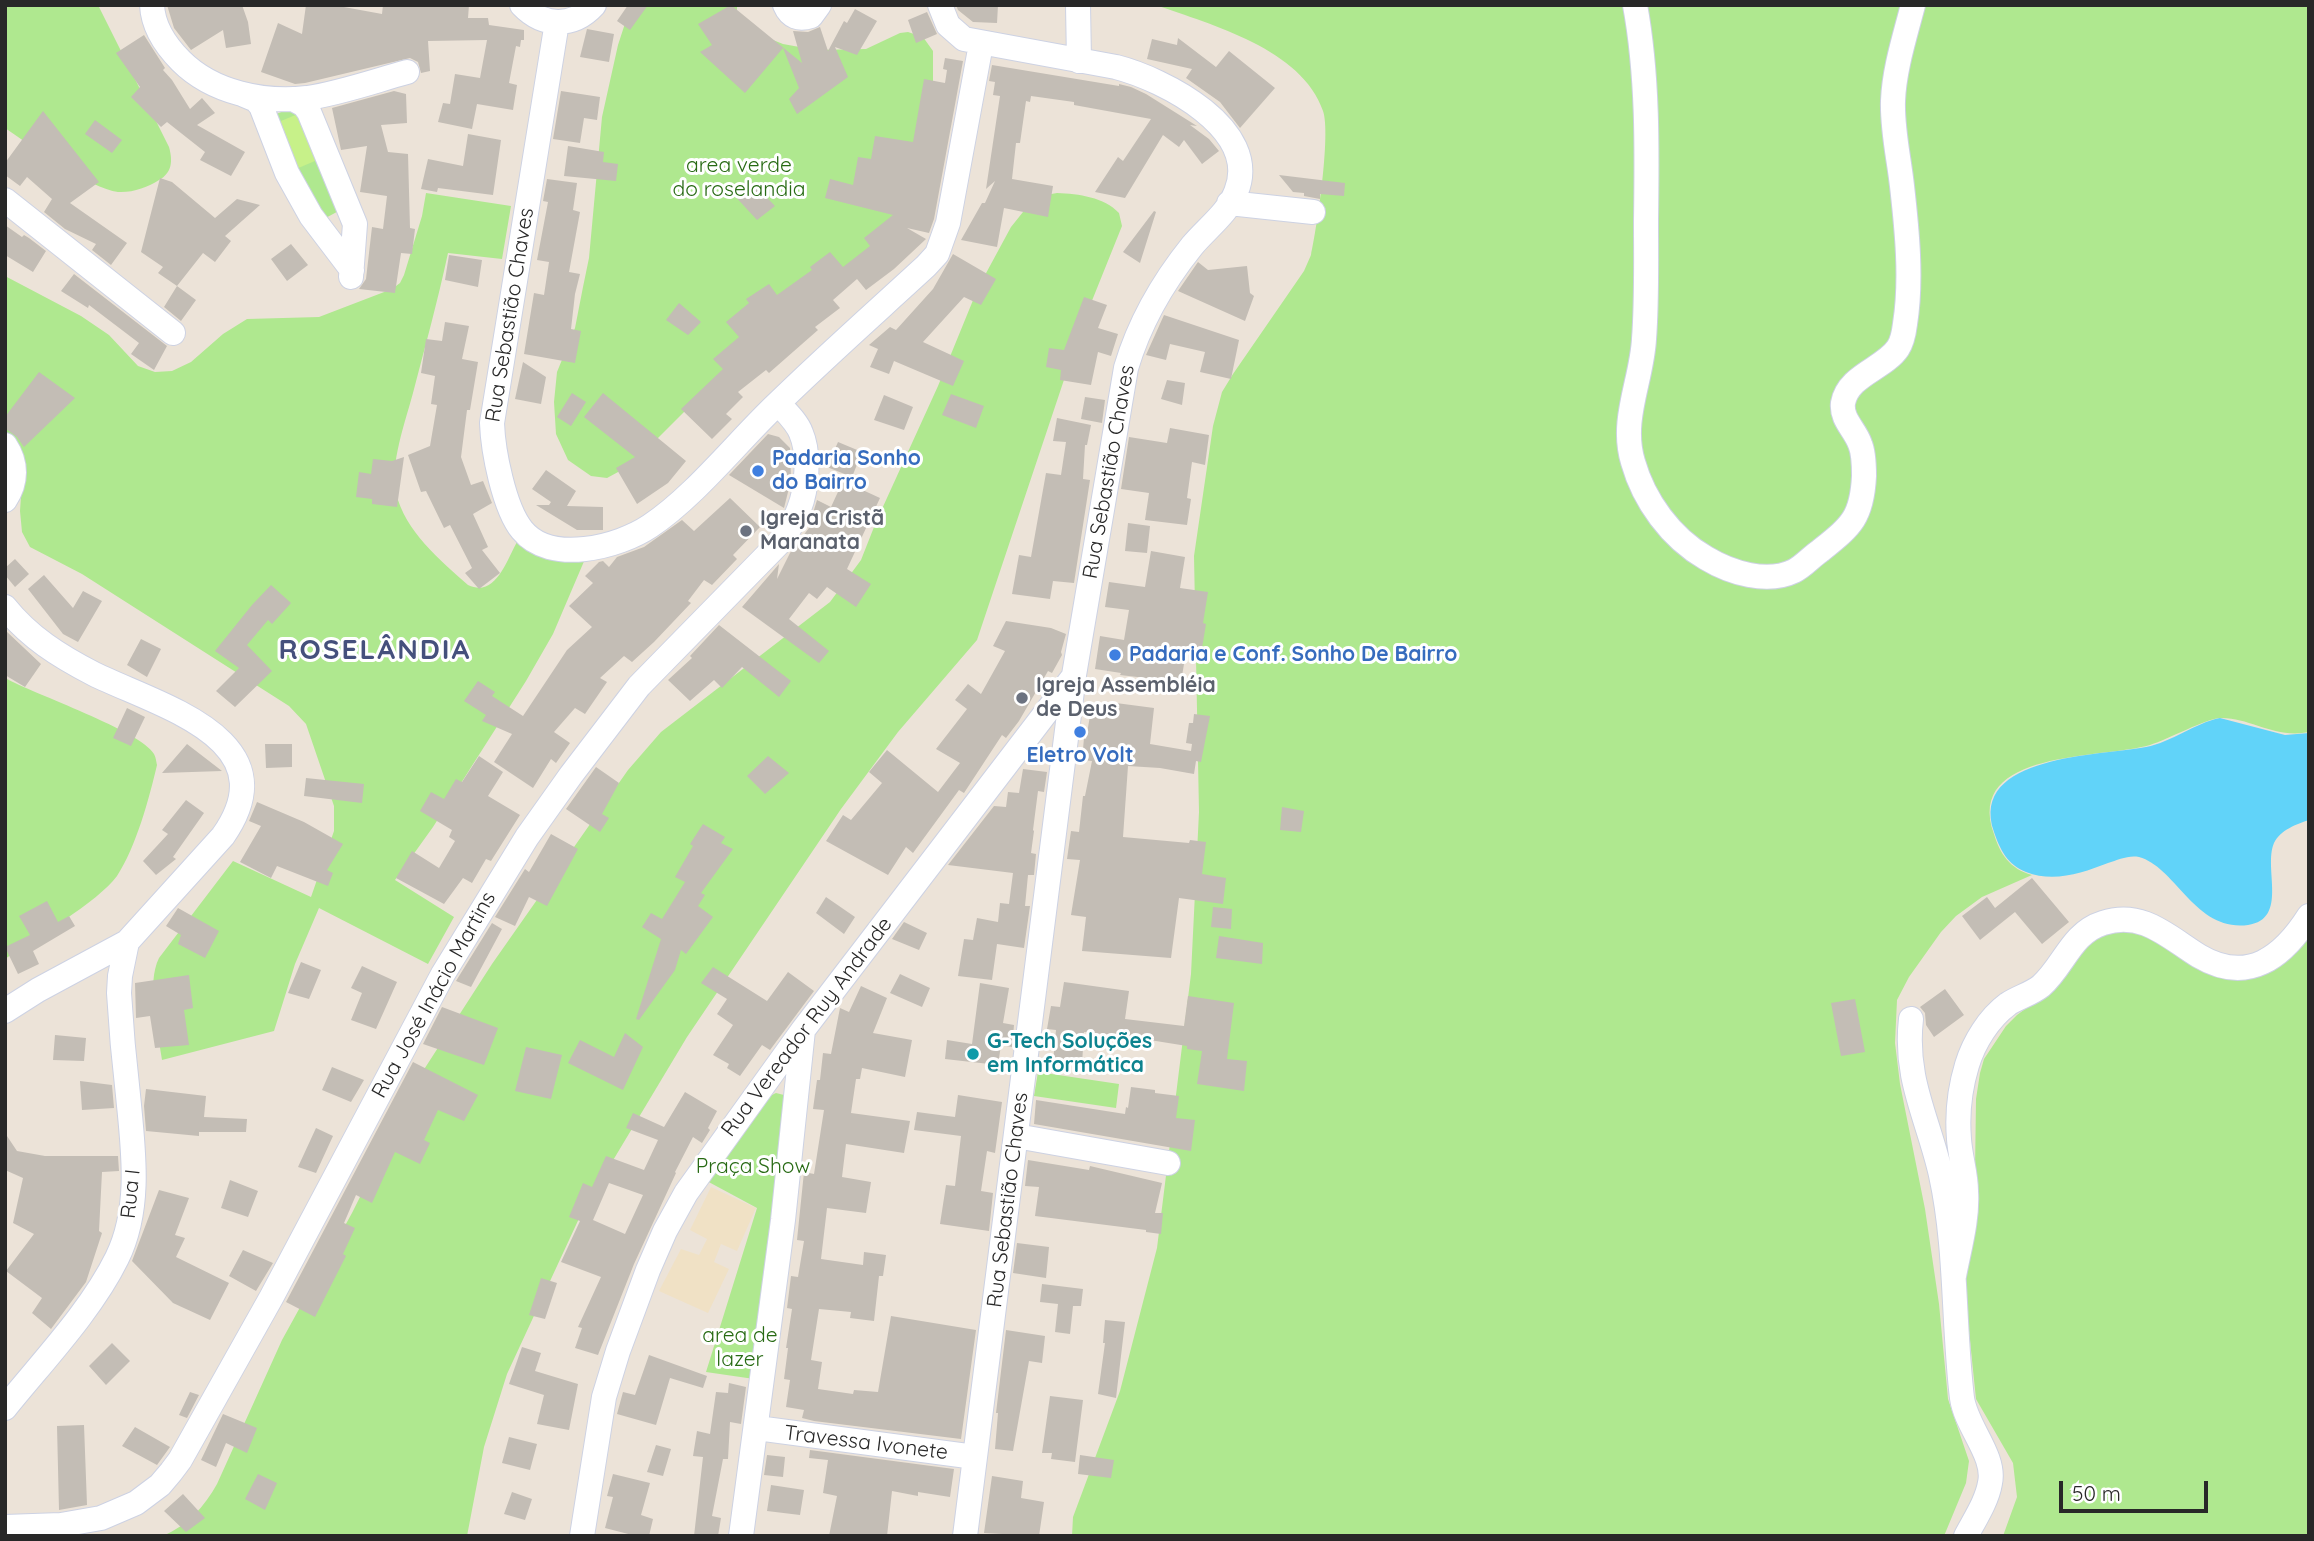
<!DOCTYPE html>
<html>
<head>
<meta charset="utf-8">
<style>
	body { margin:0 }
	#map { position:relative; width:2314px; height:1541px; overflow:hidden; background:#ece3d8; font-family:Quicksand,sans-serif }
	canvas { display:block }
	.frame { position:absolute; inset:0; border:7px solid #282828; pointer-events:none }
	.scale { position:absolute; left:2059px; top:1481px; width:149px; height:32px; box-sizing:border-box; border:4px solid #282828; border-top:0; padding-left:9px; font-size:21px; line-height:24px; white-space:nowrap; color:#282828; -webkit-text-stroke:5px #fff; paint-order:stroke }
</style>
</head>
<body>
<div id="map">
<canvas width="2314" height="1541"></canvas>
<div class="frame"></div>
<div class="scale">50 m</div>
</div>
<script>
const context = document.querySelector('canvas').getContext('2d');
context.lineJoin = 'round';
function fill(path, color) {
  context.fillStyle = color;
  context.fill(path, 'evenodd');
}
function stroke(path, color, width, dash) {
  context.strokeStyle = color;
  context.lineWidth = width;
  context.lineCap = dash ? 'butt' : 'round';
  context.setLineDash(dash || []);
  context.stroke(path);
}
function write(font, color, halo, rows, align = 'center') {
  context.font = font + ' Quicksand,sans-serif';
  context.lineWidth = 6;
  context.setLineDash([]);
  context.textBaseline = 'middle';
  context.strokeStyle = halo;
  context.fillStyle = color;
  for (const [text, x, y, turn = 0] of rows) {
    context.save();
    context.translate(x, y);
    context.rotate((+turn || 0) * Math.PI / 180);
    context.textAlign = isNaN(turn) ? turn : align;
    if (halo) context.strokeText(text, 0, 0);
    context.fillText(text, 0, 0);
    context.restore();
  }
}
const education = new Path2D(`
	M711,1187L756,1208L737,1251L721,1244L714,1262L729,1269L708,1313L659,1291L681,1249L699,1255L707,1239L690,1230Z`);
const green = new Path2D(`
	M5,5H98L169,147C173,161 172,173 159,180C148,187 132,193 118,192C91,189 30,145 5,128Z
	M631,5H737V16L753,32L783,44L816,50L866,49L900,33L908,32L923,37L933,51V85L910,192L869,252L695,401L631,465L607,478L591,476L568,460L556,434L554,402L557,372L575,328L583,287L589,258L602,117L618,45Z
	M1156,5H2309V732C2274,739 2250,717 2220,718C2208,718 2166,740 2150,745C2103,759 1964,749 1994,834C2000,854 2010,869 2032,875L1982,897L1956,916L1941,932L1909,977L1897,1000L1895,1043L1900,1084L1925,1209L1939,1304L1948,1399L1969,1461L1966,1483L1944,1536H1072L1073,1517L1120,1391L1157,1248L1191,974L1199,812L1194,556L1213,426L1222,392L1233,374L1304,271L1311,255C1317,228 1331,134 1323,111C1302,49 1212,25 1156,5Z
	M301,104L346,207L320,221L269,117Z
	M426,193L511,206L502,259L448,253C438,300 425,347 413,393C406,419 389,467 396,493C405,531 440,560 468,585C495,598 506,562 517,542L523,547L585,559L553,634L526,681L433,827L395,880L454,917L428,964L319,908L295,964L274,1031L162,1060C158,1031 146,984 159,958L233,861L311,897L334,831V806L306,724L289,706L82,574L30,547L22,532L20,511L22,481L5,433V276L81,316L109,335L138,366L155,372L172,371L191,362L223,334L247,319L319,317L392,289L400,283L404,275L422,216Z
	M1057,193C1079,194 1104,197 1119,213L1122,226L1083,323L977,640L898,732L841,809L687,1037L582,1212L507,1374L484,1447L467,1536H163C188,1525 204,1507 217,1484L282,1340L352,1213L423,1071L492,964L628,770L661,732L830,602L861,560L876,522L938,386L978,288L1011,227L1023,212L1031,204L1046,195Z
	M5,678C34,694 141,731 154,754C156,758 156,760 157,765C149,799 136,847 117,876C98,902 34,939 5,959Z
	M2121,927L2178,950L2279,965L2298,951L2309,937V1536H2003L2017,1497L2013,1463L1976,1399L1964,1282L1975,1173L1976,1099L1980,1073L1984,1059L2006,1026L2017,1015L2044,995L2082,945Z
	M1038,1072L1119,1084L1116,1108L1034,1096Z
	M776,1093L784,1095L761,1380L706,1372L757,1208L705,1180L768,1097Z`);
const pitch = new Path2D(`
	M303,112L322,158L296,169L276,123Z`);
const water = new Path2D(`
	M2220,718L2285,735L2309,733V820C2297,824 2280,830 2274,843C2263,868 2289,919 2248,925C2195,932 2176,867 2139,857C2128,855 2118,860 2108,863C2082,873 2054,883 2026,872C2008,865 2000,850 1994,832C1968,754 2102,756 2146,747C2172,742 2195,723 2220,718Z`);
const building = new Path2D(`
	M167,5H242L248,22L251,44L226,48L223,30L191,50L174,28Z
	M306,5H333L382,14L383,5H469L468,18H488L489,25L524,30V40H521L520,47L516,46L509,83L517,85L513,110L477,104L472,129L438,122L443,103L450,104L455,74L480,78L487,40L428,41L430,71L421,73L418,62L410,58L305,83L295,84L261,72L278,23L302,34Z
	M628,5H648L630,30L617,21Z
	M731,5L802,63L793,31L808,32L820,27L828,51L844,21L847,23L855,9L877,21L857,55L835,47L848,77L797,114L789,99L799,88L783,48L745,93L700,52L712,45L698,24Z
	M956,5H998L997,23L973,22L958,10Z
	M927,12L937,34L916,43L908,20Z
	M587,29L614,34L609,62L580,57Z
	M144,35L165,68L163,70L172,80L190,109L202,98L215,113L197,125L245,152L231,176L200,160L205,152L167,122L161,127L131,97L140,87L116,53Z
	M1178,38L1216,67L1229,51L1275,88L1240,128L1220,102L1186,78L1192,69L1147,59L1152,39L1177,45Z
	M945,58L963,61L934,219L929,233L907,228L926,239L894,269L866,290L857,279L833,300L840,308L815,327L818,330L769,373L766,370L738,392L743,397L726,414L732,419L712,439L681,409L723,369L713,359L739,337L726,322L749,303L746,299L769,284L777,295L812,270L810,267L830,252L843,267L870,246L864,238L893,215L825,198L830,179L853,185L858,157L871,159L875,136L913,142L924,79L945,83L947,70L943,69Z
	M992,65L1119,86V84L1131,87L1146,94L1197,126L1190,125L1209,139L1219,151L1202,164L1184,140L1179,147L1163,135L1125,198L1095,192L1118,157L1123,161L1151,119L1074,105V102L1031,96L1030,102L1026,101L1020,143H1016L1012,179L1053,186L1048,217L1004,208L997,247L961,240L982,203H985L995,181L986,189L1000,96L993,95L995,82L989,81Z
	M394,91L406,94L407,123L381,125L388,152L408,154L410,228L415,229L412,254L401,253L395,293L359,289L366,279L372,227L383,229L387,196L360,192L367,146L341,150L332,108Z
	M561,91L600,97L597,120L584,118L580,143L553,139Z
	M43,111L99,182L70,203L127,243L111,265L92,250L96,244L65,229L44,212L52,199L27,177L20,186L5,175V163Z
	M95,120L122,140L112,153L85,134Z
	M468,134L501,140L493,195L438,188L437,192L421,189L428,159L463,166Z
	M568,146L604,152L603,162L618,164L616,181L564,176Z
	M1279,175L1345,183L1344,196L1320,194V199L1304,196V193L1293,192Z
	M160,178L172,182L215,218L237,199L260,205L225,236L231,241L215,262L203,253L177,286L158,273L163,267L141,252Z
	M547,179L577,183L573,210L580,212L569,272L580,274L575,294L571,329L581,331L575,363L524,354L534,293L544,295L549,262L537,260L548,202L543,201Z
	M749,179L775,206L757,220L733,194Z
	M1154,211L1156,212L1140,263L1123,252Z
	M5,225L22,237L24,235L29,238L46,251L33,272L5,255Z
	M291,244L308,265L287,281L271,259Z
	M953,254L996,279L981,305L964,297L923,342L964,361L953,386L894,361L889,374L870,367L878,349L869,345L890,327L896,330L933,289Z
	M449,255L482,260L478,287L445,280Z
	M1198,262L1208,270L1247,266L1250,293L1254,296L1245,321L1178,291Z
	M74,274L167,346L154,370L131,354L139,343L89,305L88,308L61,291Z
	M177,286L196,300L181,321L164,307Z
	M1084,297L1107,305L1098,328L1118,334L1111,356L1098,352L1091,385L1060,380L1061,370L1046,367L1049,348L1064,350Z
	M679,303L701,322L688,335L666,320Z
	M1164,315L1239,340L1231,379L1200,372L1205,352L1170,344L1166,360L1146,355Z
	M445,322L469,326L462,359L478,362L470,410H467L461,457L471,485L483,481L492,503L473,514L488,547L482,550L500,573L479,589L465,573L472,568L450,525L444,528L426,491L421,492L408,455L430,446L437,405L431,404L435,376L421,373L426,339L442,341Z
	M523,362L546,377L541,404L515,399Z
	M39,372L75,398L24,447L17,437L5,428V417Z
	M1167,380L1185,383L1182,405L1161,399Z
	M572,393L586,402L571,426L557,417Z
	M603,393L686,461L668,483L637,504L616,468L635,457L584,417Z
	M951,394L984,406L976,428L942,415Z
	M884,395L913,407L904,430L874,420Z
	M1085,397L1105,400L1102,423L1081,419Z
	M1057,418L1091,425L1087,445H1085L1083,479L1090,480L1074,583L1053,581L1050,599L1012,594L1019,555L1031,557L1046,473L1061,475L1066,442L1053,441Z
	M1170,428L1209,435L1205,465L1192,462L1187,498L1191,499L1187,525L1145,520L1149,493L1121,489L1129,437L1167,443Z
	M768,434L779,437L790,448L791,480L784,508L729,475Z
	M838,442L862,452L852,477L827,467Z
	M404,457L397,507L372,504V499L356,497L359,472L371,474L373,459L392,461Z
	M546,470L576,491L567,506L603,507V530H577L536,505H549L551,502L532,489Z
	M843,481L880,498L847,569L871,584L856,607L827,587L817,599L809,593L789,619L829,651L819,663L742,607L779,564L777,579L790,553L812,524L810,523L817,500L831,507Z
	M730,498L760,527L733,555L737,559L712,585L704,580L688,601L691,603L654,642L632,662L624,656L600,678L607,682L585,714L575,708L554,732L570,743L556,763L551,759L533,788L494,762L512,734L482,721L486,715L464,701L478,681L495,692L492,696L523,716L567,650L592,627L569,606L593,583L585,576L599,562L603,561L609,567L617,557L644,547L682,520L694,531Z
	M1128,523L1150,526L1147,553L1125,551Z
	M1151,551L1185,557L1180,588L1208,592L1203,623L1206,624L1202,648L1187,646L1181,682L1120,675L1121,673L1095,669L1100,636L1124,640L1129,610L1105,607L1109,582L1145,587Z
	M15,559L29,574L15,587L5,575V568Z
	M44,575L73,608L83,591L102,601L78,642L63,634L28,589Z
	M271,585L291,603L272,624L268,620L247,645L272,671L235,707L216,691L239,668L215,651L252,605Z
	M1006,621L1051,628L1066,634L1061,652L1062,655L1052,673L1048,671L1019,721L1006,738L1002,735L964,793L959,790L913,853L906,847L888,875L826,841L843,815L851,820L882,783L869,772L887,750L938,792L960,763L936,749L967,709L955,700L968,684L981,694L1005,651L993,646Z
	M719,625L791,681L779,697L742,667L722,688L714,680L690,701L668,680L692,658L690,656Z
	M5,630L41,664L25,687L5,675Z
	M141,639L161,649L147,677L127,665Z
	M1116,703L1154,708L1150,744L1191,751L1192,744L1186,743L1189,723H1193L1194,714L1210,716L1201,762L1196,761L1194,774L1160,768L1128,766L1123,837L1189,843L1190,840L1206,842L1202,874L1226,878L1223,904L1179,898L1171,958L1082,951L1086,917L1071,915L1080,860L1067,859L1071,831L1079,832L1083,796H1085L1092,761L1082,760L1084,738L1086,739L1091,710L1114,713Z
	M127,708L145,717L131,746L113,738Z
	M187,744L222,771L162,773Z
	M265,744H292V767L266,768Z
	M479,756L503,772L488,796L520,815L491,861L486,859L472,883L463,878L444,904L396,878L412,851L439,868L455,841L449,837L452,830L420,811L431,792L444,799L456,779L462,782Z
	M768,756L789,773L765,794L747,776Z
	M596,767L619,783L602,814L609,818L600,832L566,809Z
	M1023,769L1047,772L1044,792L1038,791L1033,830L1034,831L1031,853L1036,854L1034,875H1028L1025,906H1030L1024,948L997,944L992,980L958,976L964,939L973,940L977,918L998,922L1000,903L1009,904L1013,873L948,865L994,806L1006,807L1008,792L1019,793Z
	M306,778L364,784L362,803L304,796Z
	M186,800L204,813L173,857L176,859L156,875L143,861L168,834L162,830Z
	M257,802L304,822L343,844L327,870L333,873L328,886L277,866L271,878L240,862L261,826L249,821Z
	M1282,807L1304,811L1301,832L1280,830Z
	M703,824L725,837L721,843L733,849L701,893L705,895L698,906L713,917L686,954L681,950L675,970L639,1020L636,1019L661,939L642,927L651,913L662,919L685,882L675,877L693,846L690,844Z
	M551,834L578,849L547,906L529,897L515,926L495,917L525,869L529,872Z
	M2032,878L2069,922L2042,944L2015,912L1980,940L1962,916L1987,897L1995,908Z
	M826,897L855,917L844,934L816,913Z
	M47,901L58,922L69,916L75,926L33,951L39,964L18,974L5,947L30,935L19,916Z
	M1213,907L1232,909L1231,929L1211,927Z
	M178,908L219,931L205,958L178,944L181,935L166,926Z
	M904,922L927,933L919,950L892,939Z
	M492,923L502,929L471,987L456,981Z
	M1219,936L1263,943L1262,964L1216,958Z
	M301,962L321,970L309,999L288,993Z
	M362,966L397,982L376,1029L351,1020L362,993L351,988Z
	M713,967L767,1001L788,972L814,991L770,1050L762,1045L740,1076L727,1068L729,1064L713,1055L733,1025L717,1014L727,999L701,983Z
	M900,974L930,988L922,1007L890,993Z
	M189,975L193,1008L184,1010L189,1045L155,1048L150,1016L136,1018L135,983Z
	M1064,982L1129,991L1125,1019L1184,1026L1188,996L1234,1003L1227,1059L1247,1061L1244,1091L1197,1084L1202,1051L1187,1049V1046L1131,1037L1084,1032L1082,1064L1053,1062L1056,1030L1047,1029L1051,1006L1060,1007Z
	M980,983L1009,988L1003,1023L1014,1025L1012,1047L1001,1045L998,1065L945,1059L947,1040L972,1044Z
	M861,986L887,998L873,1033L912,1040L905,1077L862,1068L860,1079H856L851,1113L910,1121L904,1153L846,1144L842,1177L871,1182L866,1213L827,1208L821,1259L863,1265L864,1252L886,1255L883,1276H879L874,1321L850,1318L851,1312L819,1309L811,1360L822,1362L818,1389L853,1394L854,1390L878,1392L891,1316L976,1330L961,1439L814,1421L802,1418L804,1410L786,1407L790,1380L784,1379L788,1348H786L792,1309L787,1308L791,1276L798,1277L804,1241L797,1240L804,1172L814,1174L824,1110L813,1109L817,1080H820L823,1053L831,1054L840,1008L849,1012Z
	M1945,989L1964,1015L1934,1037L1926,1025L1925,1013L1920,1007Z
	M1855,999L1865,1052L1841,1056L1831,1003Z
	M442,1007L498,1028L484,1065L423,1044Z
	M625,1033L643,1047L623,1090L568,1063L580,1040L614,1057Z
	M55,1035L86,1038L84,1061L53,1060Z
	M526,1047L562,1055L551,1099L515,1091Z
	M413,1062L478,1095L464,1121L438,1110L424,1140L430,1143L420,1164L395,1152L372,1203L356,1195L344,1223L355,1228L343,1254L346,1256L315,1317L286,1302Z
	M332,1067L364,1080L351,1102L322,1090Z
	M80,1081L112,1085L114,1108L82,1110Z
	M1131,1087L1155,1090V1093L1179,1096L1176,1118L1195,1120L1191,1151L1034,1124L1036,1100L1125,1114L1126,1107L1128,1108Z
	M146,1089L206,1096L204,1117L247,1119L246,1132H199V1136L146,1131L144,1106Z
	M685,1092L717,1111L708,1128L710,1130L702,1143L693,1137L675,1172L676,1173L634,1264L598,1355L575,1348L582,1328L578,1327L601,1277L561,1262L580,1221L569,1217L583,1183L592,1187L606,1156L644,1170L658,1140L626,1128L633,1113L664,1127ZM609,1183L643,1195L625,1234L593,1220Z
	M958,1095L1002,1102L995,1153L987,1151L981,1191L993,1193L989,1231L940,1224L946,1185L955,1186L961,1136L914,1130L917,1112L955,1117Z
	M316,1128L333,1136L316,1173L298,1167Z
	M5,1133L17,1151L45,1156H118L119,1171L102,1172L99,1231L102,1233L86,1282L51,1329L32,1313L42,1298L6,1271L34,1234L13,1223L23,1178L5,1170Z
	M1028,1160L1089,1170L1090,1166L1162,1183L1155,1213H1163L1161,1234L1146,1232V1230L1035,1216L1039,1187L1025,1186Z
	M230,1180L258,1191L248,1217L221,1208Z
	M159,1190L189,1198L175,1235L185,1238L176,1257L229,1283L210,1320L173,1303L132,1261Z
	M1017,1243L1049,1247L1046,1278L1013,1273Z
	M243,1250L273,1263L256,1291L229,1276Z
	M541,1278L557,1283L545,1319L529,1315Z
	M1042,1284L1083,1289L1081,1306H1073L1070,1334L1055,1332L1058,1304L1040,1302Z
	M1105,1320L1125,1322L1116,1398L1098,1394L1105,1343H1103Z
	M1006,1330L1045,1336L1042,1363L1029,1361L1013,1451L995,1449L998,1413H996Z
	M112,1343L130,1361L106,1385L89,1366Z
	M522,1347L541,1353L535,1371L578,1384L569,1430L537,1424L544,1395L509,1384Z
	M649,1355L707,1376L703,1388L670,1378L656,1425L617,1414L623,1392L635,1395Z
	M729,1383L746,1387L741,1424L730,1422L728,1459H723L712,1516L721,1518L718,1536H694L703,1457L693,1456L697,1431L710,1434L716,1392L728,1393Z
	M190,1392L199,1395L187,1418L179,1415Z
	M1050,1396L1083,1400L1075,1462L1051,1459L1052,1453H1042Z
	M223,1414L257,1428L247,1453L226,1443L216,1467L201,1460Z
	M84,1425L87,1505L59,1510L57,1426Z
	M135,1427L170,1447L157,1465L122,1446Z
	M509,1437L537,1444L530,1470L502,1463Z
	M656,1445L671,1449L663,1476L647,1472Z
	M810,1450L954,1469L950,1497L918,1492V1496L892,1491L887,1536H829L837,1496L823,1493L828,1460L809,1458Z
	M767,1455L785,1457L783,1477L764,1475Z
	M1080,1455L1114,1460L1111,1478L1078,1474Z
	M258,1474L277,1483L265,1510L245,1499Z
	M613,1474L650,1483L641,1515L653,1519L649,1536H636L605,1528L613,1497L607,1496Z
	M992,1476L1023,1481L1021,1498L1044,1502L1039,1536L984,1533Z
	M771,1485L804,1490L800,1515L767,1511Z
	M512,1492L532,1499L525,1520L504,1514Z
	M183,1494L205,1518L186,1532L164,1511Z`);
const minor = new Path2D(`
	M152,5C153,27 166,46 181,61C213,93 264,103 307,98C341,93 374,81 407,72
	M522,5C543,27 573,28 594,5
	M785,5C790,17 799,20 811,16L819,5
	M940,5L948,25L964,39L1116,67C1163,79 1262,129 1236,192C1228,213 1206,229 1192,246C1163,282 1139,324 1126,368L1074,675L965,1536
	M1078,5L1079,61
	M1635,5C1648,76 1647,149 1646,221C1646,260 1647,300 1644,339C1642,380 1620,420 1633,462C1644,501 1671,538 1706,558C1731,573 1767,584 1794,571C1804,566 1811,557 1820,551C1851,526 1862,518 1864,476C1864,466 1864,453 1860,444C1855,429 1841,420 1843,403C1848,375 1884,369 1898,348C1902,342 1904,332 1905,324C1912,280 1907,230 1902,186C1899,158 1892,130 1893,101C1894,70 1905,36 1913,5
	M557,22L492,423C493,451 504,508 522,530C550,565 619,547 650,526C695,496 737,442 777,404C825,357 876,312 926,266L937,254L948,223L981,44
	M244,95L256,100L261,106L287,173L311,216L352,270
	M293,99L304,105L309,112L355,224L351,277
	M5,200L173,333
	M1229,203L1313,212
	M5,445C17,463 17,482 5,500
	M5,607C29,637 59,656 94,674C159,706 291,739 223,836L127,942L38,990L5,1011
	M1911,1019C1904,1079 1928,1118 1941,1175C1957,1248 1953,1324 1962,1398C1966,1427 1996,1456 1990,1483C1987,1501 1975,1519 1966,1536
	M1016,1136L1168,1163
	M1954,1276C1959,1249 1968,1219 1966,1191C1966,1174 1960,1156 1959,1139C1957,1115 1960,1088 1967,1065C1974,1042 1989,1018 2008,1004C2019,997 2031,994 2041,986C2064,966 2071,933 2103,923C2143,910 2168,937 2199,956C2248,985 2283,957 2309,916
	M5,1408C42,1362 91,1311 117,1258C142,1207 133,1148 128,1095C124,1061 121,1027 119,993L120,976L127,942
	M757,1428L975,1457
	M5,1527L61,1525L101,1518L136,1503L160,1485L171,1472L180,1460L271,1298L443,974L527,837L571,775L639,686L780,542C788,531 795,521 799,509C807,489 810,454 801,433C797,422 786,412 778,403
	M582,1536L604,1397L618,1351L648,1270L665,1231L686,1193L803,1030L1074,676
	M741,1536L783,1220L803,1030`);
const markers = [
	[758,471,7,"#3f7fe0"],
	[746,531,7,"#6b7280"],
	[1115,655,7,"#3f7fe0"],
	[1022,698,7,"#6b7280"],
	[1080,732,7,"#3f7fe0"],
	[973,1054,7,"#0f9aa8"]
];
const parkNames = [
	["area verde",739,166],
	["do roselandia",739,190],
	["Praça Show",753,1167],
	["area de",740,1336],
	["lazer",740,1360]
];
const streetNames = [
	["Rua Sebastião Chaves",510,315,-81],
	["Rua Sebastião Chaves",1109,472,-80],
	["Rua José Inácio Martins",434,995,-61],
	["Rua Vereador Ruy Andrade",807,1027,-53],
	["Rua I",131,1194,-84],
	["Rua Sebastião Chaves",1008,1200,-83],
	["Travessa Ivonete",866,1443,7]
];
const shopNames = [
	["Padaria Sonho",772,459],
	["do Bairro",772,483],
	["Padaria e Conf. Sonho De Bairro",1129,655],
	["Eletro Volt",1080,756,"center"]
];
const worshipNames = [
	["Igreja Cristã",760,519],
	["Maranata",760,543],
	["Igreja Assembléia",1036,686],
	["de Deus",1036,710]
];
const cultureNames = [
	["G-Tech Soluções",987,1042],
	["em Informática",987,1066]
];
const districtNames = [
	["ROSELÂNDIA",375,651]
];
fill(education, '#f0e1c5');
fill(green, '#afe88f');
fill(pitch, '#c7f189');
fill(water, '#61d3f9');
fill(building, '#c3bdb5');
stroke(minor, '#cdd2e3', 26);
stroke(minor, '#fff', 24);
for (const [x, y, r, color] of markers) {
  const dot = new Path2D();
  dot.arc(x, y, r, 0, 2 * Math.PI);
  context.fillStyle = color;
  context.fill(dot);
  stroke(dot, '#fff', 2.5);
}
write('21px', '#276a13', '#fff', parkNames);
write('21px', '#282828', '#fff', streetNames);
write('bold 21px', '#366cbe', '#fff', shopNames, 'left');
write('bold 21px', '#5b616d', '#fff', worshipNames, 'left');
write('bold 21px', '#0d838f', '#fff', cultureNames, 'left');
context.letterSpacing = '2px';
write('bold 28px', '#45507c', '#fff', districtNames);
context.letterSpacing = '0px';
</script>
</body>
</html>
